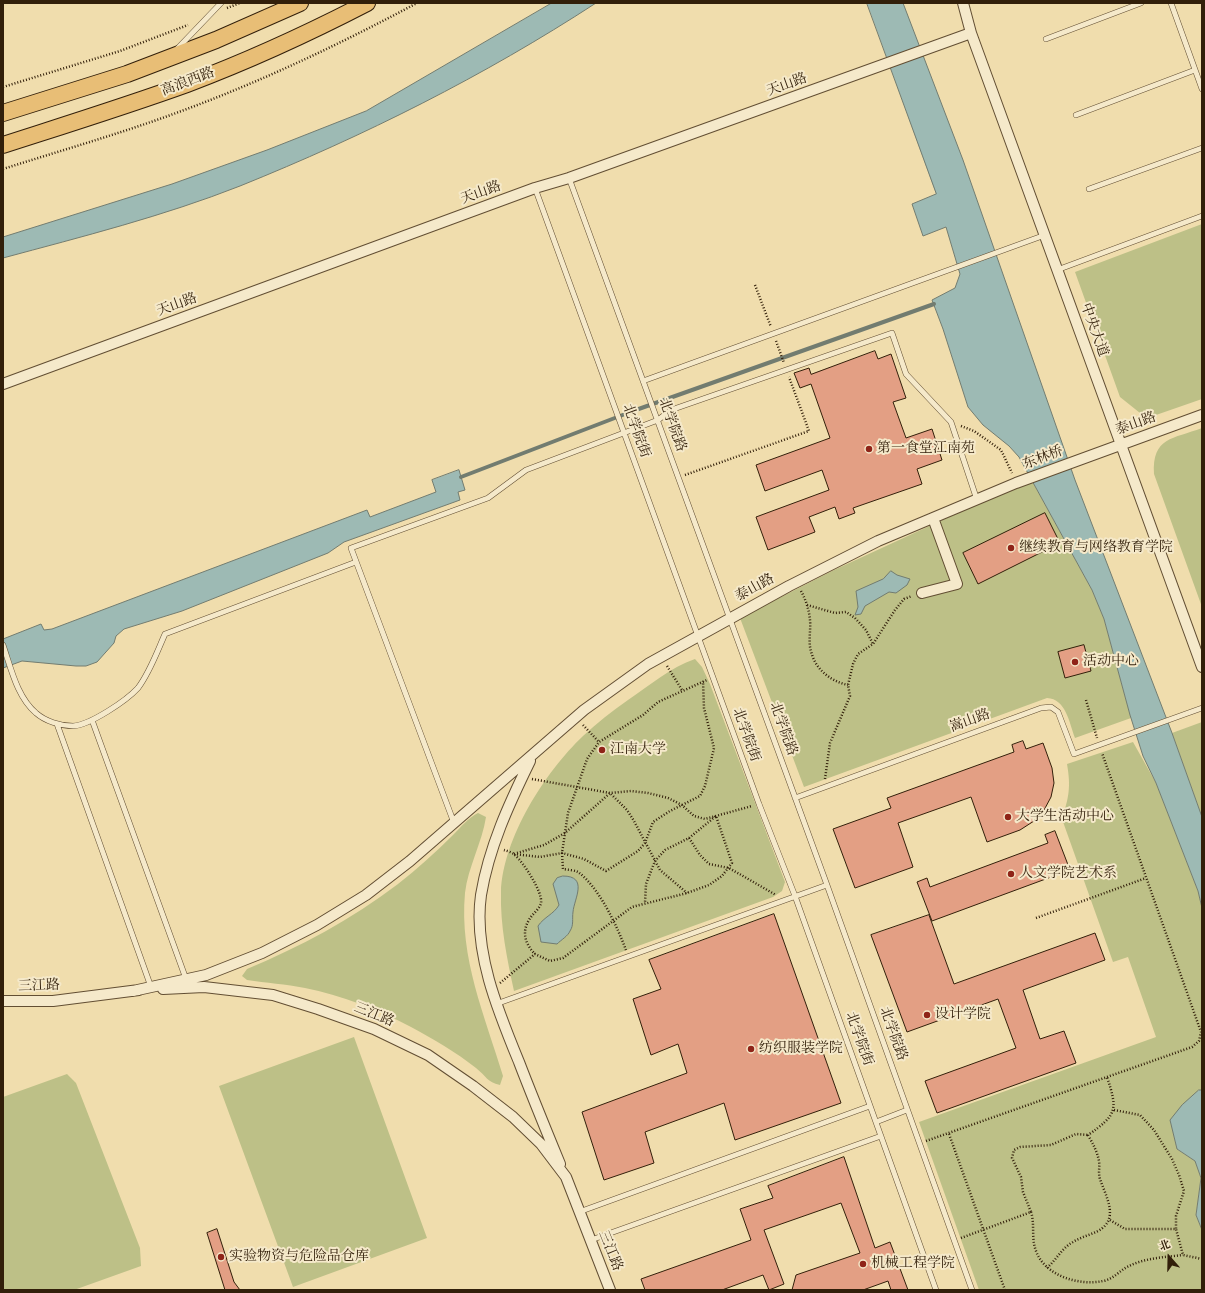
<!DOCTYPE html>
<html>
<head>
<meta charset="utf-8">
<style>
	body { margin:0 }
	#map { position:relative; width:1205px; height:1293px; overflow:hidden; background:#f0ddad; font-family:"IM FELL French Canon","Noto Serif SC",serif }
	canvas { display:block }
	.frame { position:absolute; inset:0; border:4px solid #321f0a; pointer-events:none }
	.north { position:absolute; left:1149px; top:1237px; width:40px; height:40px; -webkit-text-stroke:3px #f5e9ca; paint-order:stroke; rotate:340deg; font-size:11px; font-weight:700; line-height:16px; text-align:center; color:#321f0a }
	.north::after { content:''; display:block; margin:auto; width:14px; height:18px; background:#321f0a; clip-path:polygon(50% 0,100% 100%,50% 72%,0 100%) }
</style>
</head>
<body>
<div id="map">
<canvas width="1205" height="1293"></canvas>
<div class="frame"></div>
<div class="north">北</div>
</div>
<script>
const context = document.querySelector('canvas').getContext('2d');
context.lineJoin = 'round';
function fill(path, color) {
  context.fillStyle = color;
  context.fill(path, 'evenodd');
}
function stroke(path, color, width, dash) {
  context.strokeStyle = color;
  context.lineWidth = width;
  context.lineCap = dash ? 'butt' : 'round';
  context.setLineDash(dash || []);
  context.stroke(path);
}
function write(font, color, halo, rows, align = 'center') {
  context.font = font + ' "IM FELL French Canon","Noto Serif SC",serif';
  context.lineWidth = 4;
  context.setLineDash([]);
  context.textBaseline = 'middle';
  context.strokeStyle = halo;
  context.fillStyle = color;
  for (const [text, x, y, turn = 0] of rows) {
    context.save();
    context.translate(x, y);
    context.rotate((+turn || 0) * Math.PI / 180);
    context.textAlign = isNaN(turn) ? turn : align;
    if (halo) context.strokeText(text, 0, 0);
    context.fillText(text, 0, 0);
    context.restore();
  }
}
const green = new Path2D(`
	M1202,224V399L1156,415L1140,413L1120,397L1075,272Z
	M1202,428V607L1154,474C1152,437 1173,439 1202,428Z
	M1031,479L1092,590L1104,619L1131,718L1075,738C1069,722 1066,699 1047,698L804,787L740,618L832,571Z
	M695,659L702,667L710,684L785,882L782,891L773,897L514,991C507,959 500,925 501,892C503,838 545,772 583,736C597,723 612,711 628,700C649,686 671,667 695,659Z
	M1202,722V817L1172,733Z
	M1133,742L1156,783L1198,891L1202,908V1090H1199L1171,1120L1177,1149L1195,1161L1201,1178L1196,1215L1202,1230V1290H979L919,1122L1156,1037L1128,957L1113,962L1062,819C1069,797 1071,787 1067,764Z
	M478,813L486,817C482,843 468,867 465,893C459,958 485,1016 503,1076L500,1085C487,1082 486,1076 476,1068C456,1052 433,1039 411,1027C379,1010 341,995 305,988C286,984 266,983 247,980L242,976L247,969C300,947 352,919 398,884C417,869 436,852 453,835C461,827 468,818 478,813Z
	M354,1037L427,1238L293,1287L219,1086Z
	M67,1074L76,1083L140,1248L141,1266L74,1290H4L3,1097Z`);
const water = new Path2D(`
	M552,3H596C484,76 364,136 240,186C164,216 81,237 3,258V237L172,184L267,150L366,111Z
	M867,3H903L963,160L1075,480L1172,733L1202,817V908L1198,891L1156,783L1143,756L1130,715L1104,619L1092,590L1019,457L1009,446L983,425L968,407L943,329L932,300L955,288L960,274L946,227L923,236L912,204L936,194Z
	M459,470L465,490L458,492L460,500L344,542L328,553L182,611L124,629L116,636L114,643L97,662L86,666H76L22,661L3,668V639L41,624L44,630L52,629L367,510L370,517L436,492L432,480Z
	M891,571L897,575L910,579L907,585L896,593L889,592L865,606L861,614L855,615L858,607L856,591L883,579Z
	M563,876C589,876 574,899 573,912C572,919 574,925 570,931C568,936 561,940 557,944L541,942L538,926C544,917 554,914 559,905L553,884L557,878Z
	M1199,1090H1202V1230L1196,1215L1201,1178L1195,1161L1177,1149L1170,1120L1182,1105Z`);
const stream = new Path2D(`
	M461,477L633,411L934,304`);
const building = new Path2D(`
	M875,351L878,359L891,354L906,398L893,402L906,438L932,429L942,460L917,469L922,484L853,508L855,513L839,519L835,507L809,517L815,532L768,550L756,517L829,490L822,470L765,491L756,465L830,438L811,384L800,388L794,373L809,368L811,374Z
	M1045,513L1060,543L978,584L963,553Z
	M1084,645L1091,671L1065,678L1058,652Z
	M1023,741L1026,749L1043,743L1052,768L1054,783L1051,797L1043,812L1034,821L1020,830L987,842L971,797L898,823L913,867L855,888L833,829L891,808L887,798L1014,752L1012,745Z
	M1055,831L1070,870L932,921L917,882L927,878L930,887L1048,843L1045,835Z
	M774,914L841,1103L735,1140L724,1103L645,1132L654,1163L604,1180L582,1112L687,1073L678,1044L651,1055L633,999L661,989L649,960Z
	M929,915L954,984L1095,933L1105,960L1023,990L1040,1039L1064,1031L1076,1063L937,1113L925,1081L1016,1048L998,999L907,1032L871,935Z
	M844,1157L875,1248L890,1242L908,1290H891L888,1281L863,1290H792L796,1275L860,1253L841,1203L764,1230L784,1284L769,1290L763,1275L722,1290H645L641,1279L751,1240L740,1209L773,1198L768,1186Z
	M217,1229L234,1282L240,1290H225L207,1233Z`);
const path = new Path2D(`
	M227,8L240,3
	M3,87L120,51L188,25
	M3,169C50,154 98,140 145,124C239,92 329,50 417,3
	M755,285L771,327
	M776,341L784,363
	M961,426L974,431L1001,450L1012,473
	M685,475L809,431L789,377
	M801,591C806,600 809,610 810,620C811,630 808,642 811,651C815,669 830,681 848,685
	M807,605L835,613L846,612L855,618L866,630L873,644
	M667,666L682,690
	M1086,700L1097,738
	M583,725L599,742
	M532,779L610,793L631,791L648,793L668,798L682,805L694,816L705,819L752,806
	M825,779L830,743L850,696L848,685L853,664L858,654L873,644L895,610L904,599L912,596
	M689,838L700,855L709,864L729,868L776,895
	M504,850C507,851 512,852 515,855C523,862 543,892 541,903C539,910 532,914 529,920C521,933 526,945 535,954
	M517,853L544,845L565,833L610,793L627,810L634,821L660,870L687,893
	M514,854L540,857L562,853L584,859L606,871L638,851L645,843L653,822L670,811L700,796L705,786L714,748L704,708L703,681
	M1036,918L1146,878
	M626,950C617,926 599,887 578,872C574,870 568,870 563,869L562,853L568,813L587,759L599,742L643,715L658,702L707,680
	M500,983L535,954L550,961L563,958L632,907L687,893L709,885L722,876L732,863L716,816L689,838L665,850L655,861L646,884L645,903
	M1114,1110L1140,1115L1154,1130L1172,1159L1179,1175L1184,1191L1176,1216V1229
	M949,1134L1005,1290
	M926,1141L1192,1047L1199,1041L1201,1032L1102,753
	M1031,1212C1035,1224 1031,1238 1036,1251C1045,1276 1079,1286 1103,1281C1114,1279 1120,1270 1129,1266C1145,1258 1166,1257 1183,1255
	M1110,1220L1125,1229H1176L1183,1255L1202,1259
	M961,1238L1031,1212L1023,1192L1021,1177L1012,1158L1014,1150L1020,1147L1051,1145L1076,1134L1088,1135
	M1047,1268C1056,1260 1062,1248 1073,1242C1081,1237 1090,1235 1098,1231C1120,1219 1106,1197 1100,1179C1098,1173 1100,1167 1099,1161C1097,1151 1093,1144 1088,1135C1117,1115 1118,1110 1107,1077`);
const service = new Path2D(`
	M1171,3L1202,89
	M1046,39L1141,3
	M177,49L221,3
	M1076,115L1195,70
	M569,178L827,885L972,1290
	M535,188L759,804L795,896L936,1290
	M1089,189L1202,148
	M1057,270L1202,216
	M643,381L1045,235
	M3,645C11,668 17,697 36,713C45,721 60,726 73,726C90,725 126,701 138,688C150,672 157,652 165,634L356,562
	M92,720L186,979
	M57,724L151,987
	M795,798L1041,708L1051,707L1058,712L1074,754L1202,708
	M454,823L351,548L488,498L526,470L658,420L671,410L892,333L906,374L951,422L977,500
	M496,1004L827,885
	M876,1122L907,1110
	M579,1212L870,1106
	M591,1240L881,1136`);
const minor = new Path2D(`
	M963,3L971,33L1202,667
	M3,384L535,188L569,178L971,33
	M922,593L957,584L933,518
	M530,761C509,804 489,847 481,895C473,951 498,1011 519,1062C532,1096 546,1130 560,1164
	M163,989L204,987L273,995L318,1009L374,1029L428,1055L473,1086L513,1117L541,1144L566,1177L610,1290
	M133,991L206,975L262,953L317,925L366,895L410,861L584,710L648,664L789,586L878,541L1016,483L1202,415
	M3,1001H53L139,990`);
const primary = new Path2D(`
	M3,113L127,74L216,40L300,3
	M3,145C65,125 126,106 187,84C248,61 309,33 367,3`);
const markers = [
	[869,449,4,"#8f2418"],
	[1011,548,4,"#8f2418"],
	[1075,662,4,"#8f2418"],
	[602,750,4,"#8f2418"],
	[1008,817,4,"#8f2418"],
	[1011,874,4,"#8f2418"],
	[927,1015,4,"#8f2418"],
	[751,1049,4,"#8f2418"],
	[221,1257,4,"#8f2418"],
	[863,1264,4,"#8f2418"]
];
const streetNames = [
	["高浪西路",188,82,-21],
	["天山路",787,85,-20],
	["天山路",481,193,-20],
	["天山路",177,305,-20],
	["中央大道",1094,330,70],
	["泰山路",1136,424,-20],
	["北学院路",672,425,70],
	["北学院街",636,431,70],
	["东林桥",1043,458,-21],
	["泰山路",755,588,-29],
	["嵩山路",970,721,-20],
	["北学院路",783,729,70],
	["北学院街",746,735,70],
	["三江路",39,986,-2],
	["三江路",374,1015,22],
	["北学院路",893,1034,70],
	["北学院街",859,1039,70],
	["三江路",610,1251,68]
];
const poiNames = [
	["第一食堂江南苑",877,449],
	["继续教育与网络教育学院",1019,548],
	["活动中心",1083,662],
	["江南大学",610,750],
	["大学生活动中心",1016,817],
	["人文学院艺术系",1019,874],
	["设计学院",935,1015],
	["纺织服装学院",759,1049],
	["实验物资与危险品仓库",229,1257],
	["机械工程学院",871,1264]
];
fill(green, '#bdc087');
fill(water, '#9dbab4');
stroke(water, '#727c70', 1);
stroke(stream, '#727c70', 4);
fill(building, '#e39f84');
stroke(building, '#321f0a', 1);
stroke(service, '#624e33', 6);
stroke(minor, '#624e33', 12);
stroke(primary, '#321f0a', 18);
stroke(path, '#321f0a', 2.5, [1, 2]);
stroke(service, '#f5e9ca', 5);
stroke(minor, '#f5e9ca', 10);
stroke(primary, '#e8be76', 16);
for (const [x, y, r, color] of markers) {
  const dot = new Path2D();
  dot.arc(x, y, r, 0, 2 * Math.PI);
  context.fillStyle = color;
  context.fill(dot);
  stroke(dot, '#f5e9ca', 1.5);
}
write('14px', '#321f0a', '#f5e9ca', streetNames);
write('14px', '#321f0a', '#f5e9ca', poiNames, 'left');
</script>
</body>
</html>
